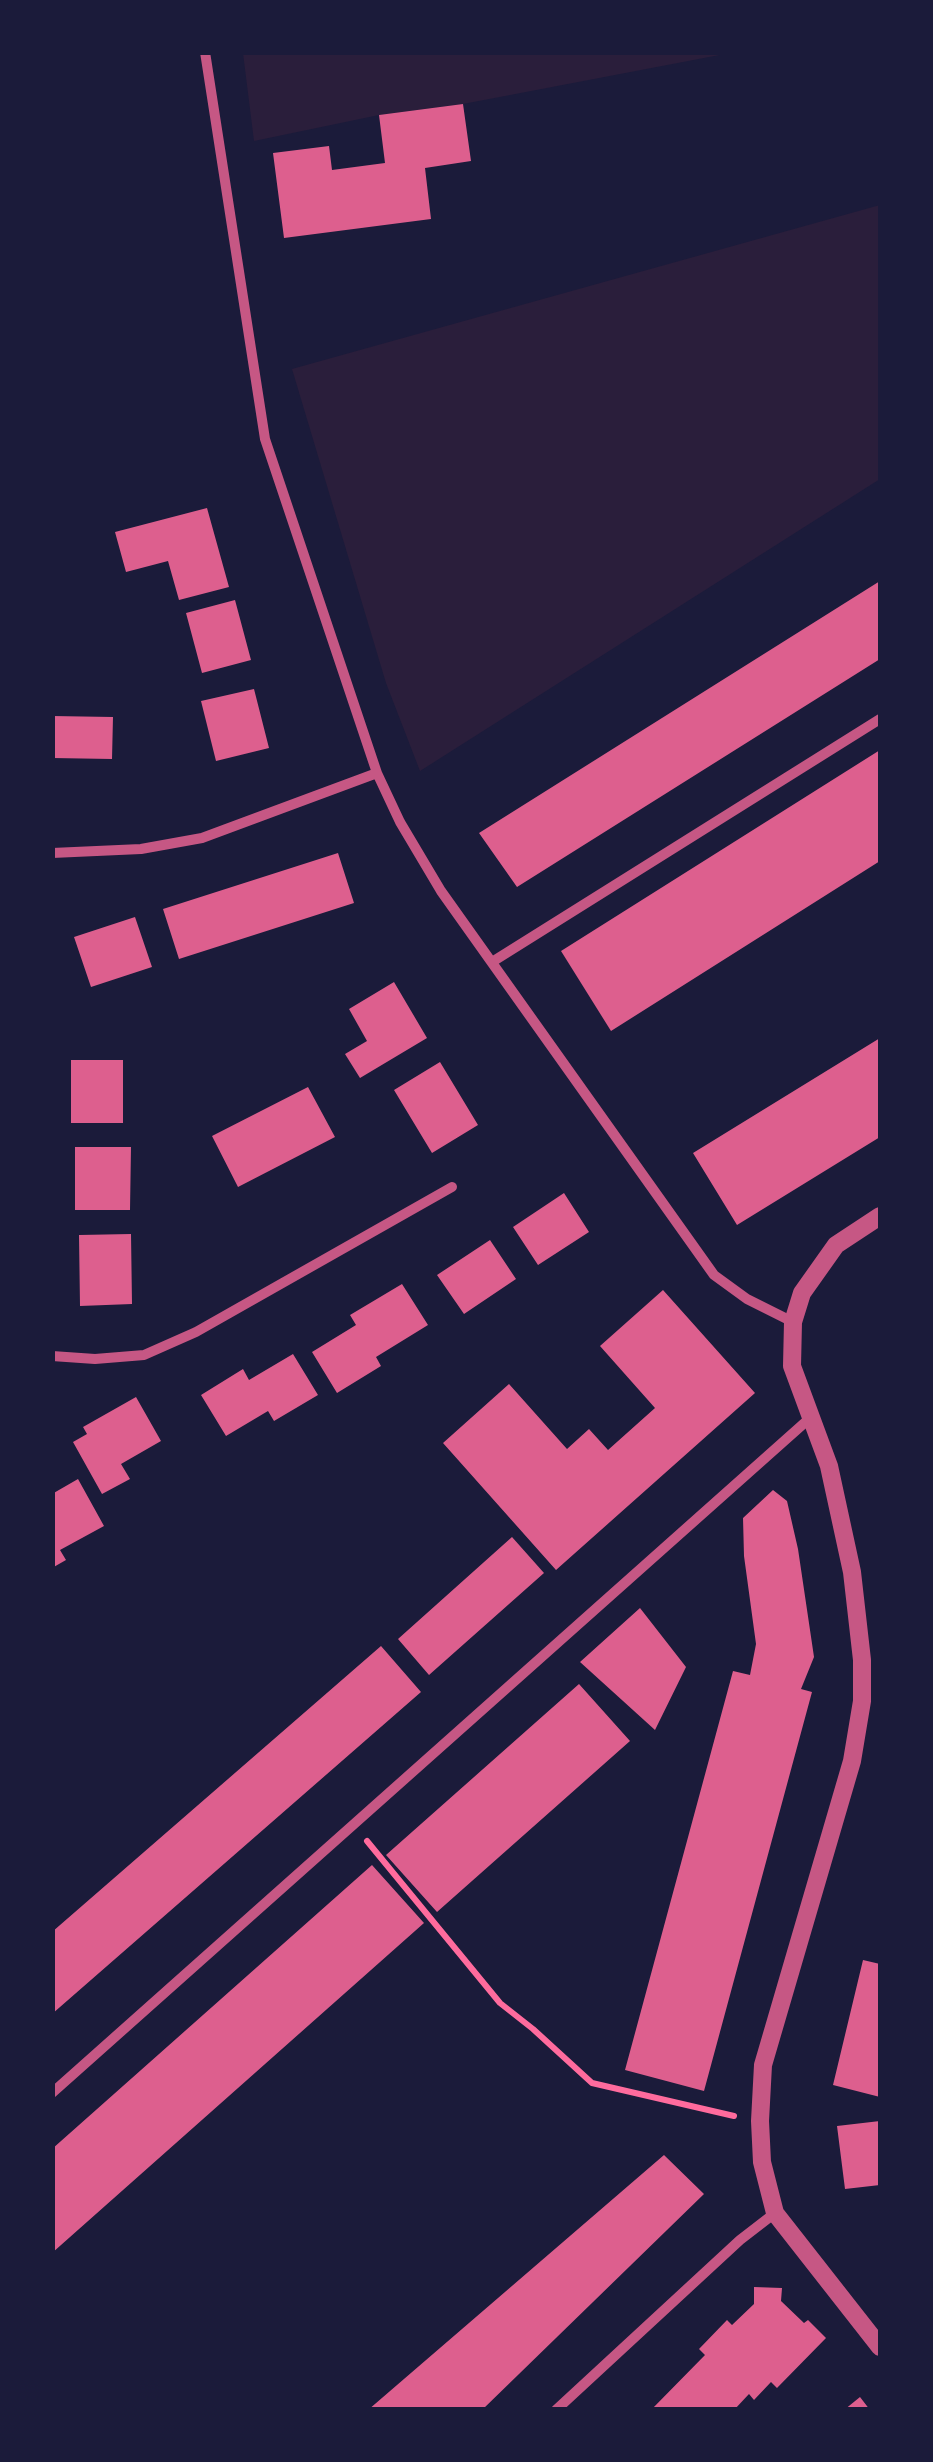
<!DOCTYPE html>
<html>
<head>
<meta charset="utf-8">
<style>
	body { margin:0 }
	#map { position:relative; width:933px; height:2462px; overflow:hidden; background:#1b1b3a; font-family:"Titillium Web",sans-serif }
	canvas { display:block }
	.frame { position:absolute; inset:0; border:55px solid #1b1b3a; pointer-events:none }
</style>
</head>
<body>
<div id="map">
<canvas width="933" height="2462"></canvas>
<div class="frame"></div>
</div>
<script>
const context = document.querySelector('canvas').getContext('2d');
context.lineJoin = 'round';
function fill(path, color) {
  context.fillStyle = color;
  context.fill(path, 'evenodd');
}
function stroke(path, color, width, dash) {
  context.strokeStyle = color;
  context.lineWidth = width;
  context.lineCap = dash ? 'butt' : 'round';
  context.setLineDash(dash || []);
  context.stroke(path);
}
const green = new Path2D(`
	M243,53H730L463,104L379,115L254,141Z
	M880,205V479L420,771L386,683L292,369Z`);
const building = new Path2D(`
	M463,104L471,161L425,168L431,219L284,238L273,153L329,146L332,170L385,163L379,115Z
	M207,508L229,587L179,600L168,561L126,572L115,532Z
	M880,581V659L517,887L479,833Z
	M235,600L251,660L202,673L186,613Z
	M254,689L269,748L216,761L201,701Z
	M52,716L113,717L112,759L52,758Z
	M880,750V861L611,1031L561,951Z
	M338,853L354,903L179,959L163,909Z
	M135,917L152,967L91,987L74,937Z
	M394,982L427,1038L360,1078L345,1054L367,1041L349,1009Z
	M880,1038V1137L737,1225L693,1153Z
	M71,1060H123V1123H71Z
	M440,1062L478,1125L432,1153L394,1090Z
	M308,1087L335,1137L238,1187L212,1136Z
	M75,1147H131L130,1210H75Z
	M564,1193L589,1232L538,1265L513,1227Z
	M131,1234L132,1304L80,1306L79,1235Z
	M490,1240L516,1279L464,1314L437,1275Z
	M402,1284L428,1325L376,1357L381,1366L337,1393L312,1352L356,1325L350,1315Z
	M663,1290L755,1393L556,1570L443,1443L509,1384L567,1449L589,1429L608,1450L655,1408L600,1346Z
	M293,1354L318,1395L274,1421L268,1411L226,1436L201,1395L243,1369L249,1380Z
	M136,1397L161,1441L121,1464L130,1479L102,1494L73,1442L87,1434L83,1427Z
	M78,1479L104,1526L60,1550L66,1560L52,1568V1494Z
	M773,1490L787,1501L798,1549L814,1657L801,1689L812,1692L704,2091L625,2070L733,1671L750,1675L756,1644L744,1556L743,1518Z
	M512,1537L544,1573L429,1675L398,1639Z
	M640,1608L686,1667L655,1730L580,1662Z
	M381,1646L421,1692L52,2014V1932Z
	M579,1684L630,1741L437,1912L386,1855Z
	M372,1865L424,1923L52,2253V2149Z
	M863,1960L880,1964V2097L833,2085Z
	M880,2121V2185L845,2189L837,2126Z
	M664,2155L704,2194L482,2410H368Z
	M754,2287L782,2288L781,2301L804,2323L808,2320L826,2338L777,2388L771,2382L754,2400L749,2394L734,2410H651L705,2355L699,2349L727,2320L732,2325L754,2304Z
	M860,2397L870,2410H844Z`);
const path = new Path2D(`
	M367,1841L500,2003L533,2029L592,2083L734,2116`);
const minor = new Path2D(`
	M205,52L265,439L377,773L400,822L441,891L714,1275L747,1299L793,1322
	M52,853L141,849L202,838L377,773
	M492,962L880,719
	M52,1356L95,1359L144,1355L196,1332L452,1187
	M52,2093L810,1418
	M556,2410L740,2240L775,2213`);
const tertiary = new Path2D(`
	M880,1216L836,1245L802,1293L793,1322L792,1366L829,1466L852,1572L862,1660V1701L852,1761L763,2065L760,2121L762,2162L775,2213L880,2347`);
fill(green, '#2a1e3b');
fill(building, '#dd5f8e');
stroke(path, '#ff6b9d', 6);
stroke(minor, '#c65784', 10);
stroke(tertiary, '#c65784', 18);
</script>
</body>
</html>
